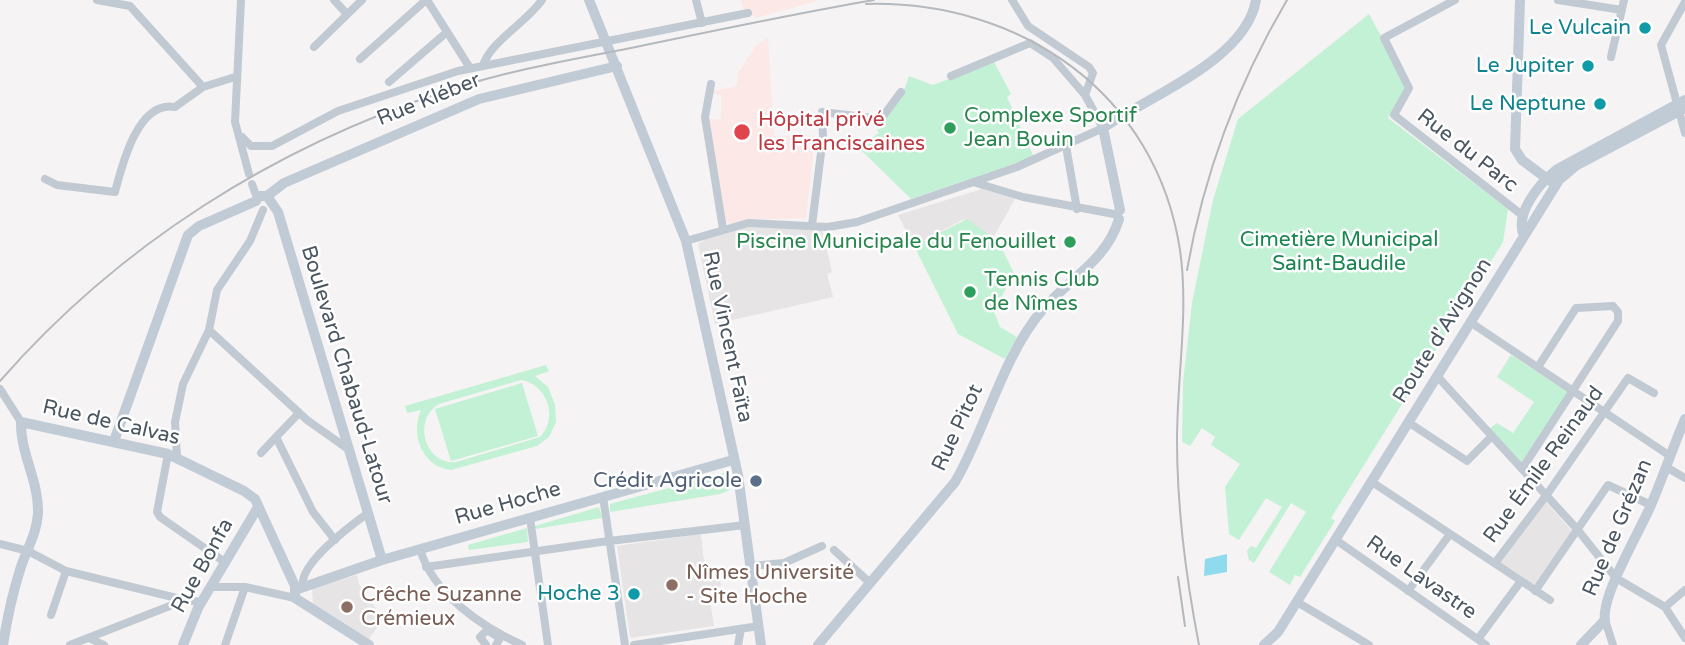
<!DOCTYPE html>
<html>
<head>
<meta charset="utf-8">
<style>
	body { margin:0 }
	canvas { display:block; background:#f5f3f3 }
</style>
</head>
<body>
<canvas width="1685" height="645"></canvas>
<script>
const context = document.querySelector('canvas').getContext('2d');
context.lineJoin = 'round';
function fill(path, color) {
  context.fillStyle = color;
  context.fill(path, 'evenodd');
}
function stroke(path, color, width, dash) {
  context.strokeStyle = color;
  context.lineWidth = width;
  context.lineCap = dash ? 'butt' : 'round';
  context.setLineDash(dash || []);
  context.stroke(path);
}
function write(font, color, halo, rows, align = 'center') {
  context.font = font + ' "Varela Round",sans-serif';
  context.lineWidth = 5;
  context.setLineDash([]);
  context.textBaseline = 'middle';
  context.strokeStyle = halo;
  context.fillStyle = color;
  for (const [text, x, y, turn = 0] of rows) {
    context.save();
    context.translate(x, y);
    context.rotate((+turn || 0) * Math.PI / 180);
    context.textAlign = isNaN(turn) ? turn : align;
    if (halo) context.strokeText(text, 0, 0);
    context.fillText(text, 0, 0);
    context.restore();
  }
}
const education = new Path2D(`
	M982,189L1015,199L993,238L964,219L914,246L898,215Z
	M745,227L822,230L832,272L827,274L833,297L715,324L698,244L710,236Z
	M1544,500L1572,531L1533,586L1499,563Z
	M701,534L705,571L718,569L719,573L721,586L708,589L714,626L630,638L617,546Z
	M357,575L359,584L383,619L369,639L313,604L312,588Z`);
const medical = new Path2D(`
	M741,0H820L756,18L743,8Z
	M768,38L774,136H815L806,218L742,220L731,224L725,221L709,119H721V95L713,94V91L737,86L738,73L755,47Z`);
const green = new Path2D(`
	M1369,14L1408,86L1388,118L1508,209L1503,242L1331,518L1335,521L1300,577L1295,575L1290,585L1269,572L1306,512L1291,503L1254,563L1249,560L1247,551L1251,546L1256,548L1282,507L1266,498L1239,540L1229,534L1225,487L1240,464L1211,445L1215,437L1202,428L1190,446L1182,442L1183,382L1192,303L1213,200L1238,119Z
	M994,62L1011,94L1007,97L1034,157L911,199L858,147L879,133L877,130L901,99L909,76L933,85Z
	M967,219L998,241L1014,273L994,311L1000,327L1017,337L1005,359L958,334L914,246Z
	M1511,355L1568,392L1521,463L1489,429L1497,423L1513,433L1534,402L1497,377Z
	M546,365L549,371L535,376L548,387L555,405L556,422L549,437L537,446L451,470C422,467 410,434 421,410L407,413L405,406ZM521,380C547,384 559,418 540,437L456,462C425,465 412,420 439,404Z
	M522,383L538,436L451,461L435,409Z
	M727,472L730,490L720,494L610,512V504Z
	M599,507L602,518L535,529V526Z
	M527,528L528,542L469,550L468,545Z`);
const water = new Path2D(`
	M1227,554V572L1204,576L1205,559Z`);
const street = new Path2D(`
	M97,0L130,6L203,87
	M241,0L235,122L249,174
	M334,0L346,13
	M427,0L470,68
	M696,0L702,23
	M1455,0L1384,38L1409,88L1394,115L1522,215
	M1558,0L1622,10
	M1685,2L1661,45L1685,133
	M314,47L362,0
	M1611,57L1624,0
	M360,59L426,0
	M483,65C492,40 526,23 542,0
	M951,76L1030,43L1053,58L1085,95
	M389,82L447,32
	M711,84L705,117L723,229
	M242,137L251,146H272L338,111L458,71L748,13
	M1066,146L1077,209
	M45,179L57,185L115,192C122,165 138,100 175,107L203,87L235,77
	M973,182L1023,197L1114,214
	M252,184L257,198
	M812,225L823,137L822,112L881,119L901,92
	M686,241L748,223L828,227L857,222L1017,167L1103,128L1085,95L1093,73L1089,67L1028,26L1012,0
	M1470,322L1670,456
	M209,330L307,420L348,449
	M1437,376L1577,529L1616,578L1665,607L1685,638
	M0,389L21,422
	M299,413L276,437L313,512L335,540
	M1408,422L1467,461L1491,437
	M261,453L276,437
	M168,454L157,512L160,517L226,563
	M177,457L175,422L183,384L209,330L217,290L250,241L263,210
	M1666,467L1685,478
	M1522,469L1618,321V312L1613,306L1576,308L1538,367
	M1372,482L1550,600
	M603,497L625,645
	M530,518L548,645
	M1336,540L1486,645
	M0,544L28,551L66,571L185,600
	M420,549C433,594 482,627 522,645
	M834,550L869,582
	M1495,563L1548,493L1628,378L1654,393
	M751,566L784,563L822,546
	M426,567L601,542L745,525
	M303,586C299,564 350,526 368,513
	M212,587H245L295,598
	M1408,591L1450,534
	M1535,591L1608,485L1651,505
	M1297,602L1369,645
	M1665,607L1685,590
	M51,615L66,571
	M1605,620L1613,645
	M89,638L104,645
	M1478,639L1521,581
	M70,645L185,600L202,602
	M225,645L245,587
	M486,645L480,637L487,630L500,638L496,645
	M634,645L759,626
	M738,645L741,629`);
const secondary = new Path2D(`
	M589,0L686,241L738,475L761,645
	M1520,0L1515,149L1522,160L1550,181
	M267,196L284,183L479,99L617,66
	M1120,210L1103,128C1149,96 1246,60 1256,0
	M1524,236C1514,214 1539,184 1556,170L1685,100
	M114,441L188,235L199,226L256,201L259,196H267L278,212L382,560
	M295,590L382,560L733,460
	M3,645C7,619 12,595 20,570C26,550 37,534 38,513C39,481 20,453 21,422L168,454L244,491L255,499L295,586V598L369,645
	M183,645L198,608L258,507
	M818,645L955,482C986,429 1002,357 1043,309C1069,279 1107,260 1119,219
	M1264,645L1278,632L1559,180L1577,165L1685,108
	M1581,645L1605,620C1601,596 1640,531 1651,505C1663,477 1673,447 1685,419`);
const rail = new Path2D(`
	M866,4C1020,0 1156,93 1180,250C1189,312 1177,377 1177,440C1177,508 1186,578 1199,645
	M1187,270C1204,173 1237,85 1287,0
	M0,381C119,245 274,147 446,91C506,71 569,60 631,48C712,31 793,14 874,0
	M1178,577L1185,626`);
const markers = [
	[1645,28,7,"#0f9aa8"],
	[1588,66,7,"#0f9aa8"],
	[1600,104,7,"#0f9aa8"],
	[950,128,7,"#2e9e5b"],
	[742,132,9,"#e0444e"],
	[1070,242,7,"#2e9e5b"],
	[970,292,7,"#2e9e5b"],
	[756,481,7,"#5c6f8a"],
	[672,585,7,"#8d6e63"],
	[634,594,7,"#0f9aa8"],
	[347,607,7,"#8d6e63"]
];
const cultureNames = [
	["Le Vulcain",1631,28],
	["Le Jupiter",1574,66],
	["Le Neptune",1586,104],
	["Hoche 3",620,594]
];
const streetNames = [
	["Rue Kléber",429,100,-22],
	["Rue du Parc",1467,151,38],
	["Route d'Avignon",1443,331,-58],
	["Rue Vincent Faïta",727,337,78],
	["Boulevard Chabaud-Latour",346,375,73],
	["Rue de Calvas",111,423,13],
	["Rue Pitot",958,428,-65],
	["Rue Émile Reinaud",1544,465,-54],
	["Rue Hoche",508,504,-16],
	["Rue de Grézan",1618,528,-67],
	["Rue Bonfa",203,566,-61],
	["Rue Lavastre",1421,578,35]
];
const leisureNames = [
	["Complexe Sportif",964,116],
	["Jean Bouin",964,140],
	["Piscine Municipale du Fenouillet",1056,242,"right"],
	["Tennis Club",984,280],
	["de Nîmes",984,304]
];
const healthNames = [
	["Hôpital privé",758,120],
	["les Franciscaines",758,144]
];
const parkNames = [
	["Cimetière Municipal",1339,240],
	["Saint-Baudile",1339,264]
];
const serviceNames = [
	["Crédit Agricole",742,481]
];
const educationNames = [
	["Nîmes Université",686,573],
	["- Site Hoche",686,597],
	["Crêche Suzanne",361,595],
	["Crémieux",361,619]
];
fill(education, '#e6e4e5');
fill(medical, '#fce8e6');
fill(green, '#c3f1d5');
fill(water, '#90daee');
stroke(street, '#c1cad2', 8);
stroke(secondary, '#c1cbd6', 10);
stroke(rail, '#b5b8bd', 2);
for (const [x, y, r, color] of markers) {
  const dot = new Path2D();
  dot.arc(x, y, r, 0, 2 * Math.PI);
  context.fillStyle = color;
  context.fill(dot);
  stroke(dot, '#fff', 2.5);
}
write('21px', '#0d838f', '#fff', cultureNames, 'right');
write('21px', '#4a5661', '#fff', streetNames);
write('21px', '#27864d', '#fff', leisureNames, 'left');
write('21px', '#be3a42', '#fff', healthNames, 'left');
write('21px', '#17864f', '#fff', parkNames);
write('21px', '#4e5e75', '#fff', serviceNames, 'right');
write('21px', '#785e54', '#fff', educationNames, 'left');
</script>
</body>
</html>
